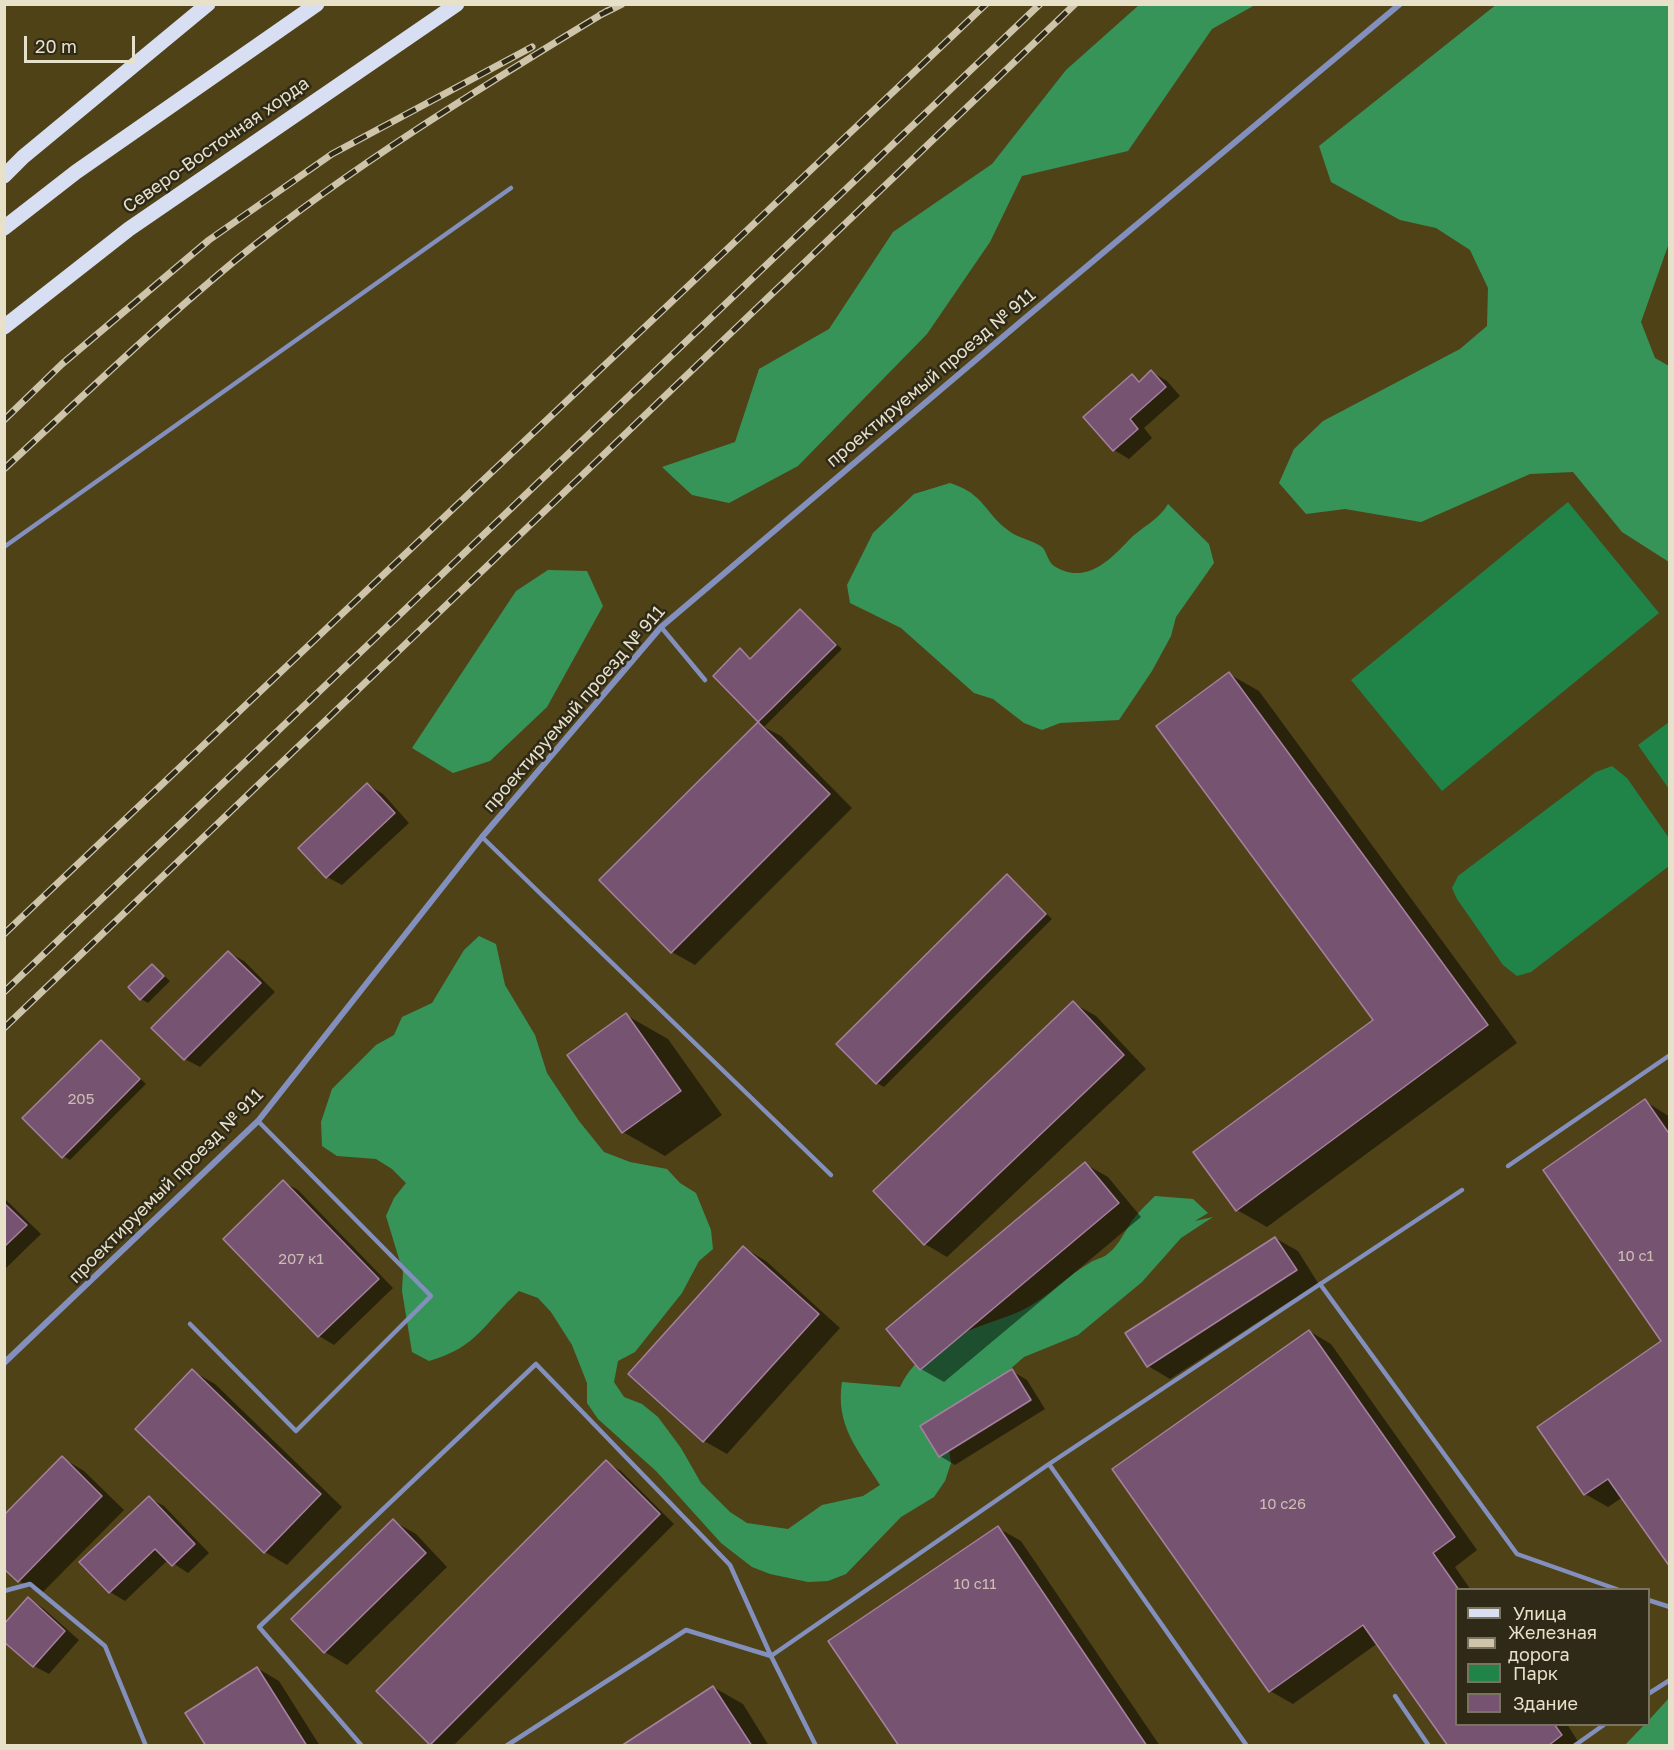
<!DOCTYPE html>
<html>
<head>
<meta charset="utf-8">
<style>
	body { margin:0 }
	#map { position:relative; width:1674px; height:1750px; overflow:hidden; background:#504217; font-family:"Golos Text",sans-serif }
	canvas { display:block }
	.frame { position:absolute; inset:0; border:6px solid #e8e1ca; pointer-events:none }
	.legend { position:absolute; left:1455px; top:1588px; width:195px; height:138px; box-sizing:border-box; background:#2f2a17; border:2px solid #79735f; margin:0; padding:8px 10px; list-style:none; font-size:18px; color:#e8e1ca }
	.legend li { display:flex; align-items:center; gap:12px; height:30px }
	.legend b { width:30px; border:2px solid #79735f }
	.scale { position:absolute; left:24px; top:36px; width:111px; height:27px; box-sizing:border-box; border:3px solid #e8e1ca; border-top:0; padding-left:8px; font-size:18px; line-height:21px; white-space:nowrap; color:#e8e1ca; -webkit-text-stroke:4px #2f2a17; paint-order:stroke }
</style>
</head>
<body>
<div id="map">
<canvas width="1674" height="1750"></canvas>
<div class="frame"></div>
<ul class="legend">
<li><b style="height:8px;background:#d9dff2"></b>Улица</li>
<li><b style="height:8px;background:#cdc4aa"></b>Железная дорога</li>
<li><b style="height:16px;background:#208448"></b>Парк</li>
<li><b style="height:16px;background:#765370"></b>Здание</li>
</ul>
<div class="scale">20 m</div>
</div>
<script>
const context = document.querySelector('canvas').getContext('2d');
context.lineJoin = 'round';
function fill(path, color) {
  context.fillStyle = color;
  context.fill(path, 'evenodd');
}
function stroke(path, color, width, dash) {
  context.strokeStyle = color;
  context.lineWidth = width;
  context.lineCap = dash ? 'butt' : 'round';
  context.setLineDash(dash || []);
  context.stroke(path);
}
function write(font, color, halo, rows, align = 'center') {
  context.font = font + ' "Golos Text",sans-serif';
  context.lineWidth = 5;
  context.setLineDash([]);
  context.textBaseline = 'middle';
  context.strokeStyle = halo;
  context.fillStyle = color;
  for (const [text, x, y, turn = 0] of rows) {
    context.save();
    context.translate(x, y);
    context.rotate((+turn || 0) * Math.PI / 180);
    context.textAlign = isNaN(turn) ? turn : align;
    if (halo) context.strokeText(text, 0, 0);
    context.fillText(text, 0, 0);
    context.restore();
  }
}
const green = new Path2D(`
	M1568,502L1659,613L1442,791L1351,680Z
	M1669,722V789L1638,745Z
	M1612,766L1627,778L1669,838V866L1531,972L1517,976L1503,965L1457,899L1452,888L1458,876L1596,772Z`);
const forest = new Path2D(`
	M1497,4L1669,5V243L1641,322L1655,358L1669,366V562L1622,532L1573,472L1530,474L1421,522L1345,509L1306,514L1279,483L1294,449L1323,421L1460,349L1487,326L1488,288L1470,250L1436,228L1400,220L1331,182L1319,146Z
	M1139,5H1255L1212,29L1128,151L1022,176L990,242L927,334L798,466L729,503L692,495L662,467L735,442L759,369L829,329L893,232L992,164L1066,70Z
	M950,483C985,494 984,513 1009,531C1018,538 1032,540 1042,547C1047,552 1048,562 1054,566C1085,585 1108,562 1128,541C1141,527 1158,521 1168,504L1209,544L1214,563L1176,617L1171,636L1152,671L1119,720L1060,723L1042,730L1024,723L993,699L974,693L901,628L850,603L847,585L873,533L914,494Z
	M548,570L587,571L603,606L547,707L490,761L453,773L412,748L516,591Z
	M479,936L496,944L505,985L535,1035L547,1073L579,1121L604,1152L630,1162L667,1169L680,1183L696,1193L711,1230L713,1249L699,1261L682,1293L635,1352L618,1361L614,1382L624,1397L642,1404L658,1417L681,1448L701,1483L730,1512L747,1523L788,1529L822,1505L863,1496L880,1485C858,1450 835,1425 842,1382L900,1387C922,1341 972,1330 1016,1313C1042,1303 1064,1278 1088,1264C1093,1260 1099,1259 1105,1256C1118,1247 1122,1236 1130,1224C1137,1213 1146,1205 1155,1196L1193,1199L1208,1213L1195,1221L1213,1217L1181,1238L1142,1282L1078,1335L1024,1357L992,1385L948,1443L951,1463L945,1481L934,1497L901,1517L846,1574L828,1581L808,1582L770,1574L752,1567L721,1543L656,1471L598,1419L587,1403V1383L572,1345L551,1312L538,1298L519,1291C484,1323 478,1347 429,1361L412,1352L402,1291L403,1272L386,1216L394,1198L406,1183L392,1169L376,1159L337,1156L322,1146L321,1122L332,1089L376,1045L394,1035L402,1017L432,1003L464,950Z
	M1669,1698V1745H1625L1644,1725L1648,1724L1649,1720Z`);
const shadow = new Path2D(`
	M1152,372L1167,381L1180,396L1144,428L1152,438L1129,459L1114,450L1085,418L1132,376L1141,381Z
	M801,611L842,649L764,727L781,736L852,808L695,965L672,952L601,880L760,722L715,676L740,650L752,659Z
	M1229,674L1259,691L1517,1043L1267,1227L1237,1210L1375,1021Z
	M368,785L383,794L409,823L342,885L327,877Z
	M1007,876L1052,919L884,1087L877,1083Z
	M229,953L244,961L275,992L200,1067L185,1059Z
	M152,965L170,981L148,1003L141,999Z
	M1073,1003L1096,1016L1146,1069L947,1257L925,1244Z
	M626,1015L668,1039L722,1115L665,1156L623,1132Z
	M101,1041L146,1084L70,1160L63,1156Z
	M1645,1101L1670,1117V1565L1623,1497L1608,1507L1585,1494L1663,1342Z
	M1085,1164L1108,1177L1141,1217L944,1382L921,1369Z
	M283,1182L298,1190L393,1288L334,1345L319,1336L225,1239Z
	M4,1198L41,1234L4,1270Z
	M1275,1238L1298,1251L1318,1283L1170,1379L1148,1366Z
	M744,1248L766,1261L840,1328L727,1454L704,1441L630,1374Z
	M1309,1331L1331,1344L1477,1550L1455,1567L1471,1590H1456V1724H1567L1581,1746H1450L1378,1643L1293,1704L1270,1691Z
	M192,1371L215,1384L342,1507L287,1565L265,1552Z
	M1012,1371L1027,1380L1045,1409L955,1465L940,1456Z
	M62,1458L84,1471L124,1510L41,1594L19,1581L4,1567Z
	M606,1462L621,1471L674,1524L453,1746L431,1744Z
	M149,1498L164,1506L209,1553L188,1573L168,1560L125,1601L110,1592L81,1562Z
	M393,1521L416,1534L447,1567L347,1665L325,1652Z
	M998,1528L1021,1541L1160,1746H901Z
	M28,1599L43,1608L79,1640L49,1674L34,1666Z
	M257,1668L279,1681L320,1746H208Z
	M713,1687L743,1704L769,1746H624Z`);
const building = new Path2D(`
	M1151,370L1166,387L1130,419L1138,429L1113,451L1083,417L1132,374L1139,382Z
	M800,609L836,645L758,722L713,676L740,648L750,659Z
	M1229,672L1488,1025L1236,1211L1193,1152L1373,1020L1156,726Z
	M758,722L830,794L671,953L599,880Z
	M367,783L395,813L326,878L298,848Z
	M1007,874L1046,914L876,1084L836,1044Z
	M228,951L261,983L184,1060L151,1028Z
	M152,964L164,976L140,1000L128,987Z
	M1073,1001L1124,1055L924,1245L873,1191Z
	M626,1013L681,1091L622,1133L567,1055Z
	M101,1040L140,1079L62,1158L22,1118Z
	M1645,1099L1670,1135V1567L1608,1479L1584,1495L1537,1427L1661,1341L1543,1170Z
	M1085,1162L1119,1203L920,1370L886,1329Z
	M283,1180L379,1279L318,1337L223,1239Z
	M4,1203L27,1225L4,1247Z
	M1275,1237L1297,1270L1147,1367L1125,1333Z
	M743,1246L819,1314L703,1442L628,1374Z
	M1309,1330L1455,1537L1433,1553L1459,1590H1456V1724H1554L1562,1735L1548,1746H1448L1363,1625L1269,1692L1112,1469Z
	M192,1369L321,1494L264,1553L135,1429Z
	M1012,1369L1031,1400L939,1457L920,1426Z
	M62,1456L102,1496L18,1582L4,1569V1515Z
	M606,1460L660,1514L430,1745L376,1691Z
	M149,1496L195,1544L172,1566L155,1549L109,1593L79,1562Z
	M393,1519L426,1553L324,1653L291,1619Z
	M998,1526L1147,1746H899L828,1641Z
	M28,1597L65,1631L33,1667L4,1642V1624Z
	M257,1667L307,1746H206L185,1713Z
	M713,1686L752,1746H621Z`);
const lane = new Path2D(`
	M4,547L511,188
	M661,627L705,680
	M482,837L831,1175
	M1508,1166L1670,1055
	M1320,1284L1517,1554L1619,1590
	M190,1324L296,1431L431,1296L258,1121
	M1049,1464L1462,1190
	M4,1591L30,1584L105,1646L146,1746
	M1648,1600L1670,1607
	M1648,1694L1670,1680
	M1395,1696L1429,1746
	M362,1746L259,1627L536,1364L730,1565L771,1656
	M506,1746L686,1630L771,1656
	M816,1746L771,1656L1049,1464L1247,1746
	M1574,1746L1605,1724`);
const street = new Path2D(`
	M4,1363L258,1121L482,837L661,627L1024,319L1400,4`);
const primary = new Path2D(`
	M4,176L23,157L208,4
	M4,228L76,172L317,4
	M4,327L129,229L457,4`);
const rail = new Path2D(`
	M600,15L622,4
	M4,420L62,364L209,240L332,154L532,47
	M4,469C81,398 157,325 237,259C353,165 480,88 607,11
	M4,934L986,4
	M4,992L1040,4
	M4,1028L1075,4`);
const numberNames = [
	["205",81,1099],
	["10 с1",1636,1256],
	["207 к1",301,1259],
	["10 с26",1283,1504],
	["10 с11",975,1584]
];
const streetNames = [
	["Северо-Восточная хорда",216,145,-35],
	["проектируемый проезд № 911",931,378,-40],
	["проектируемый проезд № 911",574,709,-49],
	["проектируемый проезд № 911",166,1186,-45]
];
fill(green, '#208448');
fill(forest, '#379458');
fill(shadow, '#0007');
fill(building, '#765370');
stroke(building, '#a680a0', 1.5);
stroke(lane, '#8390be', 4.5);
stroke(street, '#8390be', 6);
stroke(primary, '#d9dff2', 15);
stroke(rail, '#cdc4aa', 7);
stroke(rail, '#2f2a17', 4.5, [14]);
write('15px', '#ccbeb4', null, numberNames);
write('18px', '#e8e1ca', '#2f2a17', streetNames);
</script>
</body>
</html>
